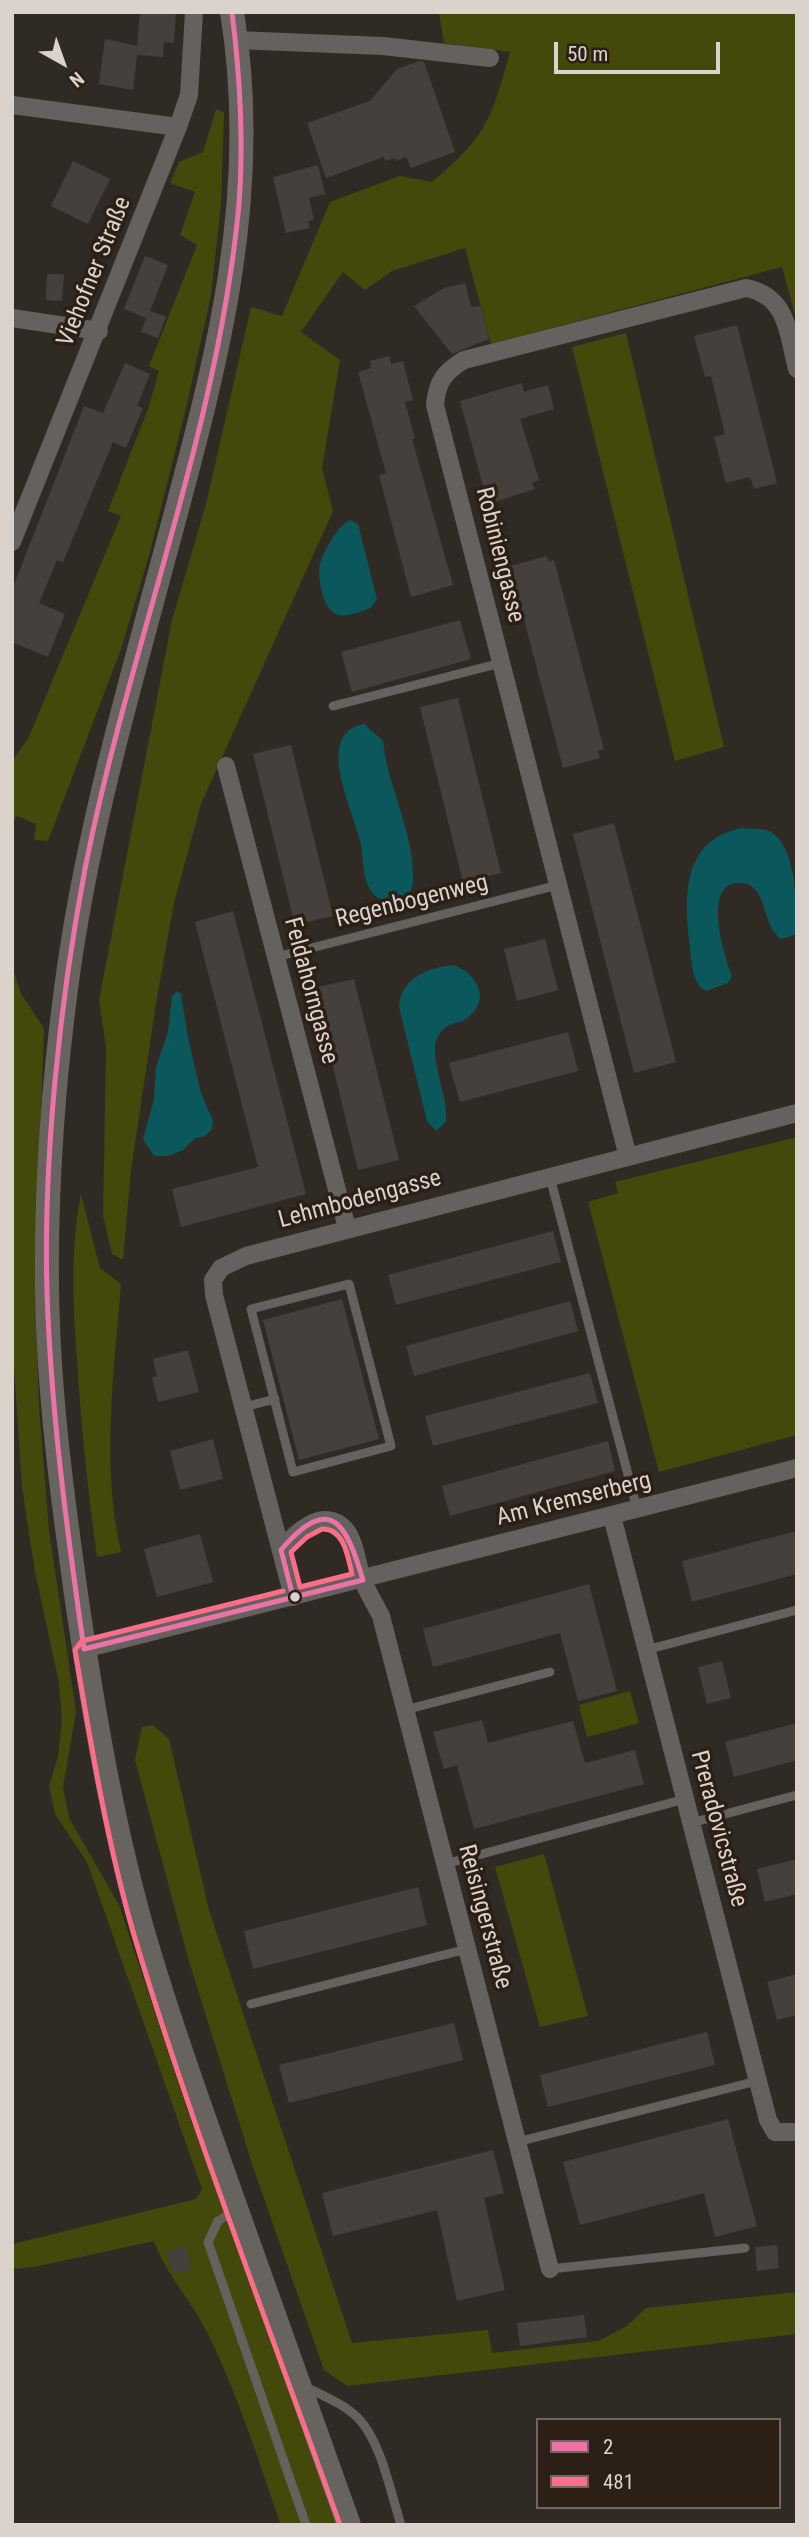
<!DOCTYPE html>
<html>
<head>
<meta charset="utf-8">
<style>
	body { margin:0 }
	#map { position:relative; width:809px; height:2537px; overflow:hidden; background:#302a24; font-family:"Roboto Condensed",sans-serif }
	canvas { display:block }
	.frame { position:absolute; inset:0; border:14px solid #dbd2cb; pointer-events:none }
	.legend { position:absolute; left:536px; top:2418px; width:245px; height:91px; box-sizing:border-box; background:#2c1f15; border:2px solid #72675e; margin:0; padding:9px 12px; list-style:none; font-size:21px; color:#dbd2cb }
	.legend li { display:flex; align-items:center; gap:14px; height:35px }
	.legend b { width:35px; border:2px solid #72675e }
	.north { position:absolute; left:28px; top:28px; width:70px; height:70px; -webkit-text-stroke:5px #2c1f15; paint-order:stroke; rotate:140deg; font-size:19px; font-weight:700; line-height:28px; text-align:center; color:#dbd2cb }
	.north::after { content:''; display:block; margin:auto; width:24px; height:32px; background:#dbd2cb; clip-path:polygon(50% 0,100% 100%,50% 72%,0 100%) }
	.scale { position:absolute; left:554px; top:42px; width:166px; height:32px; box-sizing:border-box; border:4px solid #dbd2cb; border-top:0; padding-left:9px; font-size:21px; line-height:24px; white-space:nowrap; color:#dbd2cb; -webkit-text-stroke:5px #2c1f15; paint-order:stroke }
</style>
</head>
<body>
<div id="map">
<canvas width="809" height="2537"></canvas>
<div class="frame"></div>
<ul class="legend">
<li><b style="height:9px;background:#eb73a6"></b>2</li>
<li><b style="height:9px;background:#fb6d88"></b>481</li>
</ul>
<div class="north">N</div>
<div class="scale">50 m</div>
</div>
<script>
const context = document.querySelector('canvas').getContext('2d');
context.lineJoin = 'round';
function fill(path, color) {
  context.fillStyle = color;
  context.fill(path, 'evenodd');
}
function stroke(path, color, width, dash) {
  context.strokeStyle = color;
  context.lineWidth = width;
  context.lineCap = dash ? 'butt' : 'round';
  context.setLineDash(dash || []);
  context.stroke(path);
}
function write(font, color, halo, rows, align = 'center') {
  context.font = font + ' "Roboto Condensed",sans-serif';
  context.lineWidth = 7;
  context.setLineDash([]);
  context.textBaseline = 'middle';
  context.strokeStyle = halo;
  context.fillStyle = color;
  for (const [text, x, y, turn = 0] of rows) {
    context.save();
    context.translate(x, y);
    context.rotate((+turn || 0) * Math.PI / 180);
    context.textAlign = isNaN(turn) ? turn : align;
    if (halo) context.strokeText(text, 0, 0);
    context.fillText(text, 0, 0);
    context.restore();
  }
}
const green = new Path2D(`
	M439,12H797V322L782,267L491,344L465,248L392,271L365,290L343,272L301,332L340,360L322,468L333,511L201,804L174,903L156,1003L131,1170L123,1260L112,1254L103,1216L106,1047L99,1000L172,620L206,504L251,307L282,316L330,202L400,176L432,182C487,136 491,120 510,52L444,43Z
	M216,109L224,112L221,204L211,295L187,404L149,556L121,649L48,841L34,840L36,824L17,816L12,824V761L28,739L121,516L108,511L148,409L159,371L149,366L197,245L180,235L195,192L170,183L179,162L203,152Z
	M626,333L724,747L675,761L572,347Z
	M12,966L21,994L44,1028L35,1292L39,1406L49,1530L76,1712L63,1787L69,1818L119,1905L188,2112L337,2525H281C258,2460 238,2395 208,2334C192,2301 166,2275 154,2241L34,2267L12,2269V2244L196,2199L202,2189L87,1862L55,1814L49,1786L58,1756L62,1721L59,1683L35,1572L22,1488L12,1338Z
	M797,1137V1435L659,1472L588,1202L618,1193L615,1182Z
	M81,1194L100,1268L121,1284C114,1373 101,1464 121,1552L97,1557C88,1491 81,1426 77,1359C73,1303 70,1250 81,1194Z
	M630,1691L639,1723L587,1737L579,1705Z
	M153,1725L169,1739L209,1910L352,2343L488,2330L492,2353L598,2341L627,2326L646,2308L797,2292V2334L347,2386L324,2370L253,2167L188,1958L135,1760L142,1727Z
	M544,1854L588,2016L540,2027L495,1867Z`);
const water = new Path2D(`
	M350,520L358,524L377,599L371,608C362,611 347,617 338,615C324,611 319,584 319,571C319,557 337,526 350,520Z
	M364,724L383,741C388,789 415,833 413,881C412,905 384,909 371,891C362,878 364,860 361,845C355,813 312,733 364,724Z
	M742,828C750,829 762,828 769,831C797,844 797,908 797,934L782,939C760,928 770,878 735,883C703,888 725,958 732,976L728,983L706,991C691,982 692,963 690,947C684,898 681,840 742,828Z
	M454,965C478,975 492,1000 466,1019C460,1023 451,1023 446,1027C440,1031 436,1039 435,1046C434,1072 448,1096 446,1122L436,1131L427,1121L399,1007C401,978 428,967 454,965Z
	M177,991L181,994L188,1038L201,1093L213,1121L212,1129L205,1136L195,1138L183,1150L168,1156H154L143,1139L154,1099L156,1067L168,1032L172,996Z`);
const building = new Path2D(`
	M140,12H176L174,43L164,42L163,57L137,55L133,90L99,84L105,39L137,46Z
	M419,61L424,62L455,152L411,168L406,157L396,161L395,158L385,161L384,157L326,178L307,123L370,101L397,69Z
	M73,161L110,179L88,224L51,206Z
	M318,165L325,194L309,198L314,220L308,221L310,228L286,233L273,177Z
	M145,256L168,265L150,311L166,317L158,338L141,332L146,318L124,309Z
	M47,274H64L62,301L46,300Z
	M465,283L471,307L481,306L489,339L452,354L414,306L444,288Z
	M737,325L777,483L754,489L750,477L726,483L714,437L725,434L711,376L705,377L694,336Z
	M389,356L391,364L403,361L413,400L405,402L415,438L412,439L453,585L411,597L379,475L386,473L358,372L371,368L370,361Z
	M125,363L150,374L137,406L143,408L126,448L113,442L63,562L57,560L39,603L65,614L48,657L12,642V590L84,406L103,413Z
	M522,383L524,392L548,385L554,409L520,419L539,480L532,483L535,489L488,504L460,401Z
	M547,556L548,562L554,560L604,749L598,751L600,758L563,768L510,566Z
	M460,620L471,659L352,692L341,652Z
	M458,698L501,873L463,882L420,707Z
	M291,745L333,916L295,925L253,754Z
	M614,823L676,1062L634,1073L573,834Z
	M233,911L306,1194L181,1227L172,1189L258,1167L195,922Z
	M545,939L558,990L517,1001L504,949Z
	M354,979L399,1160L358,1170L314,988Z
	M568,1032L578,1071L460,1102L449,1063Z
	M553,1231L561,1262L396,1305L388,1275Z
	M342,1299L379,1439L299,1460L263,1320Z
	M570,1301L578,1331L414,1376L406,1346Z
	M188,1350L199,1392L158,1402L152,1377L157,1376L153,1359Z
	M590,1373L598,1403L433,1446L425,1416Z
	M213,1439L223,1479L180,1490L170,1451Z
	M608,1441L615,1471L450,1516L442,1486Z
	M797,1531V1574L692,1602L682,1561Z
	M200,1534L213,1582L157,1597L144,1549Z
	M589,1584L617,1691L578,1701L560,1633L433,1667L423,1629Z
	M722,1661L731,1698L707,1704L698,1667Z
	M482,1720L488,1743L573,1721L585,1763L635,1750L644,1784L474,1829L457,1765L444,1769L433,1732Z
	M797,1723V1760L734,1777L725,1742Z
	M797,1859V1894L765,1902L757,1869Z
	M418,1887L427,1925L253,1969L244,1931Z
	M797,1974V2015L777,2020L767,1982Z
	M454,2023L463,2060L289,2103L279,2065Z
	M707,2032L715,2065L548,2107L540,2075Z
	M728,2119L757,2226L715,2237L704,2193L580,2225L563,2162Z
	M493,2150L504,2193L484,2198L505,2290L457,2301L437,2210L333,2236L322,2193Z
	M777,2245L779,2268L757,2271L755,2247Z
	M185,2246L192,2269L173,2274L166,2252Z
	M584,2315L587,2337L520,2346L517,2323Z`);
const lane = new Path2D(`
	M333,706L501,663
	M276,957L558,885
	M550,1177L637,1509
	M349,1284L391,1446L293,1472L251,1309Z
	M244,1407L275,1399
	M646,1650L797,1610
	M405,1710L550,1672
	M691,1823L797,1795
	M445,1864L685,1799
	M251,2004L467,1949
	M517,2142L757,2081
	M234,2211L218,2221L208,2242L306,2525
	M550,2269L745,2248
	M306,2387C323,2396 344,2404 358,2418C381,2441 391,2494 401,2525`);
const street = new Path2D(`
	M236,40L383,46L490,58
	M12,105L178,127
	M12,318L99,331
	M12,542L178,127L189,95L194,12
	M226,766L347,1228
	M628,1157L435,405C437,382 444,372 464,360L746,288C788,296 788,334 797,369
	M612,1516L768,2120L775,2132H797
	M281,1550C295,1533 323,1506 345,1529C356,1542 357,1566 363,1581C368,1593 375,1604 381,1616L550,2269
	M293,1597L214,1295L213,1280L221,1268L246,1256L797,1113
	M84,1649L797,1468`);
const secondary = new Path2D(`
	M232,12C262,195 217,360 170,535C130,685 86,834 66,989C53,1087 46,1187 47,1286C48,1393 63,1502 78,1608C94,1715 112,1821 141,1925C166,2012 197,2098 227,2183C267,2297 308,2411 349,2525`);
const bus1 = new Path2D(`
	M84,1649C67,1531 51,1412 47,1292C43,1158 60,1001 85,869C129,646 218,431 239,204C244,139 240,76 232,12
	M84,1649L363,1580C347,1527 332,1490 281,1550L293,1597`);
const bus2 = new Path2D(`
	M322,1529C344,1528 348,1557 352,1574L300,1587L291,1552L307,1537Z
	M283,1591L82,1641L75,1650C91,1745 107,1842 134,1935C194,2134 270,2329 340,2525`);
const markers = [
	[295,1597,6,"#dbd2cb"]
];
const streetNames = [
	["Viehofner Straße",95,272,-68],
	["Robiniengasse",499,555,76],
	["Regenbogenweg",412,902,-14],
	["Feldahorngasse",310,991,75],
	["Lehmbodengasse",360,1200,-15],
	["Am Kremserberg",574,1500,-14],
	["Preradovicstraße",718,1829,75],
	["Reisingerstraße",484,1917,75]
];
fill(green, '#43490b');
fill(water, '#0a585c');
fill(building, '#45403b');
stroke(lane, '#64615e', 9);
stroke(street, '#64615e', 18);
stroke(secondary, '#676460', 24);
stroke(bus1, '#eb73a6', 5);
stroke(bus2, '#fb6d88', 5);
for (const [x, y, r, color] of markers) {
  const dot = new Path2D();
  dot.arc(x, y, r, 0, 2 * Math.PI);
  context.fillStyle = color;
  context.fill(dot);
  stroke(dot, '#2c1f15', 2.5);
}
write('24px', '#dbd2cb', '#2c1f15', streetNames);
</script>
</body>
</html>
